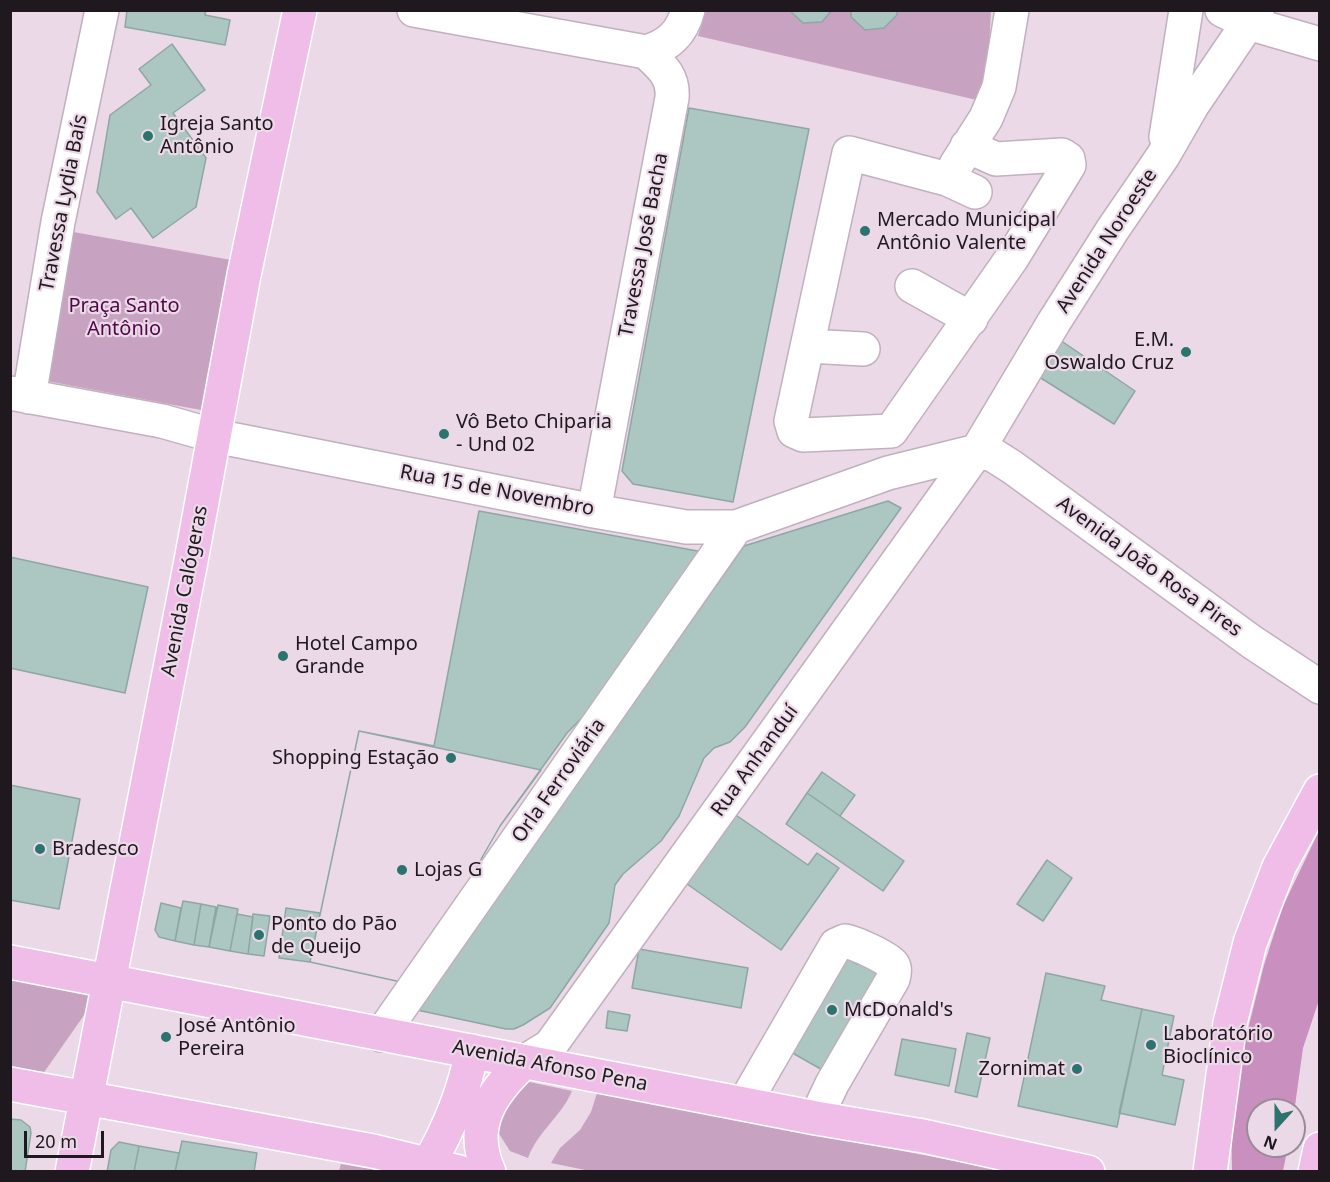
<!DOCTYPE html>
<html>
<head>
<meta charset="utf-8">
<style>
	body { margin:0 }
	#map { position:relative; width:1330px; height:1182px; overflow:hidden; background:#ebd9e8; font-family:"Noto Sans",sans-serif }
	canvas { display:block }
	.frame { position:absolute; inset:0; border:12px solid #1f181e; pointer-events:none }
	.north { position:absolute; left:1246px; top:1098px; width:60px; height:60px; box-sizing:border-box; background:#ebd9e8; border:2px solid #998c97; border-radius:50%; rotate:201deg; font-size:16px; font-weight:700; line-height:24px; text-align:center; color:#1f181e }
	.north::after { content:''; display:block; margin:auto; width:21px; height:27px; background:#2b746d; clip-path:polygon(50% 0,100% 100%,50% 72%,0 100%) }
	.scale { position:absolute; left:24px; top:1131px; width:80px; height:27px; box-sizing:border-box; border:3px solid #1f181e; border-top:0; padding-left:8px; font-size:18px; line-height:21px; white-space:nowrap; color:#1f181e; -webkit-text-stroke:4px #ebd9e8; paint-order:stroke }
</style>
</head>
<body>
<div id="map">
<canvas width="1330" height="1182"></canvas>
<div class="frame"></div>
<div class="north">N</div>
<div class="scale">20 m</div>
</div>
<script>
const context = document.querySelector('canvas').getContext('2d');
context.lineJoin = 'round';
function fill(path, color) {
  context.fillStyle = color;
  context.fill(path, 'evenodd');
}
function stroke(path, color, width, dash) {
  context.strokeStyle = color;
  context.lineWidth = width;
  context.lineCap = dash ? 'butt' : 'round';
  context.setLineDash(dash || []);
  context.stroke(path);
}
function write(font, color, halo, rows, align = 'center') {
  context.font = font + ' "Noto Sans",sans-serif';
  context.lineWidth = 4.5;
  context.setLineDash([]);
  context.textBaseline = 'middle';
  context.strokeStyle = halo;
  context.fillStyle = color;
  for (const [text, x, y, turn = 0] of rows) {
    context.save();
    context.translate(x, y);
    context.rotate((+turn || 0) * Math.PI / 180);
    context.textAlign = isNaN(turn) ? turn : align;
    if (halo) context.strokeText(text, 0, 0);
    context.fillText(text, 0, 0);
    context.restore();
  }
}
const green = new Path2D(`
	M706,11H991L987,83L977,100L698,36Z
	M62,230L237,261L206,411L36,379Z
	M11,962L108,981L33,1088L11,1084Z
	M525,1081L572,1091C561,1117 538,1131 528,1158L510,1151L496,1129L497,1109Z
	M597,1093L1008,1171L595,1172L551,1163L560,1148L580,1130L591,1112Z
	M341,1164L383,1171H339Z`);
const water = new Path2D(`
	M1319,831V1000L1303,1048L1294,1113V1110H1258V1146H1288L1283,1171L1232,1172L1231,1114L1243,1049L1264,965L1283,906Z`);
const building = new Path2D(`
	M127,10H206L205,15L230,20L225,45L125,27Z
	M789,10H832L822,22L803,23Z
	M851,10H897V15L884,28L865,30L851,17Z
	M172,44L205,90L173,113L206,158L196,207L153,238L131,208L116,219L97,192L110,115L151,85L139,69Z
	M689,108L809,129L733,502L633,484L622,471Z
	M1060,340L1135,391L1114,424L1036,375Z
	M888,501L901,508L745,727L730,742L714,748L704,758L679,816L661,841L623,874L615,885L609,923L550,1008L523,1025L514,1029H506L417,1010L744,546Z
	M479,511L714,554L608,691L567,733L500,826L410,984L310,962L359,731L434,746Z
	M10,557L148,587L125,693L10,668Z
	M359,731L541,770L500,826L410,984L310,962Z
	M822,772L855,795L840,816L807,793Z
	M10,785L80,799L59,909L10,900Z
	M807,793L904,861L883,891L786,824Z
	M733,813L808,865L817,853L839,868L781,950L687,884Z
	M1047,860L1072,878L1043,921L1017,904Z
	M183,901L201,904L194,945L175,941Z
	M161,903L181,908L175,941L159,937L155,930Z
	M201,904L216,907L209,947L194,945Z
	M218,905L238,909L230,951L209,947Z
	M286,908L320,913L310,962L279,958Z
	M237,914L253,917L248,954L230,951Z
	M253,914L270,916L264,956L248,954Z
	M639,949L748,968L741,1008L632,988Z
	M836,952L857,964L860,961L882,974L826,1072L782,1047Z
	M1046,973L1105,986L1101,1000L1142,1009L1117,1127L1018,1106Z
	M1142,1009L1174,1016L1162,1075L1184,1080L1175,1125L1119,1113Z
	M608,1011L630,1015L627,1031L606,1028Z
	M967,1033L990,1038L977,1097L955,1092Z
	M902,1039L956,1049L949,1086L895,1075Z
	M10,1119L21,1120L30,1127L31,1133L25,1172H10Z
	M182,1141L257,1153L254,1172H175Z
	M119,1142L139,1146L134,1172H107L111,1150Z
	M139,1146L179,1153L175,1172H134Z`);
const minor = new Path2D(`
	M414,10L646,52C668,46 682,33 688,10
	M1222,10L1248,23L1320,44
	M1166,137L1186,10
	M967,146L996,159L1062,155L1068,159L1069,165L1012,258L891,431L803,435L794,431L791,421L849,153L947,179L975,192
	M956,165L986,118L999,87L1012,10
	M912,286L971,319
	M808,346L863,349
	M10,393L162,421L215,436L594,511L686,527H736L888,473L977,451
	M29,397L58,222L102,10
	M977,451L993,455L1012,467L1252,642L1320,687
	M594,511L672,98C674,76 661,66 646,52
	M381,1035L736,527
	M524,1062L550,1046L977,451L1054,322L1113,229L1163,156L1193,104L1257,10
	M744,1104L836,945L845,941C855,943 887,957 893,965C896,970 894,974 893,979L832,1084L816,1118`);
const major = new Path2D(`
	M10,962L816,1118L923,1136L1088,1172
	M10,1084L373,1151L459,1172
	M428,1165C449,1129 464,1092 472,1051
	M72,1172L190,566L244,275L300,10
	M489,1172C468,1126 491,1093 524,1062
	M1210,1172L1230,1023L1250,943L1279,867L1320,791
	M1315,1172L1320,1149`);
const markers = [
	[148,136,6,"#2b746d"],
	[865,231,6,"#2b746d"],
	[1186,352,6,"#2b746d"],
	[444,434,6,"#2b746d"],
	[283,656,6,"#2b746d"],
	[451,758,6,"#2b746d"],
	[40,849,6,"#2b746d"],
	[402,870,6,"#2b746d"],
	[259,935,6,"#2b746d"],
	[832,1010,6,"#2b746d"],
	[166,1037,6,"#2b746d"],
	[1151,1045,6,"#2b746d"],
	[1077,1069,6,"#2b746d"]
];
const poiNames = [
	["Igreja Santo",160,124],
	["Antônio",160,147],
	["Mercado Municipal",877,220],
	["Antônio Valente",877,243],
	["E.M.",1174,340,"right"],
	["Oswaldo Cruz",1174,363,"right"],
	["Vô Beto Chiparia",456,422],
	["- Und 02",456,445],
	["Hotel Campo",295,644],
	["Grande",295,667],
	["Shopping Estação",439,758,"right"],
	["Bradesco",52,849],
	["Lojas G",414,870],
	["Ponto do Pão",271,924],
	["de Queijo",271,947],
	["McDonald's",844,1010],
	["José Antônio",178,1026],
	["Pereira",178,1049],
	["Laboratório",1163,1034],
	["Bioclínico",1163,1057],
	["Zornimat",1065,1069,"right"]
];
const streetNames = [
	["Travessa Lydia Baís",64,203,-79],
	["Avenida Noroeste",1107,241,-57],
	["Travessa José Bacha",644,245,-79],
	["Rua 15 de Novembro",497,491,11],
	["Avenida João Rosa Pires",1149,567,36],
	["Avenida Calógeras",185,591,-79],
	["Rua Anhanduí",755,761,-54],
	["Orla Ferroviária",559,781,-55],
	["Avenida Afonso Pena",550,1066,11]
];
const parkNames = [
	["Praça Santo",124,306],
	["Antônio",124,329]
];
fill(green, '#c7a2c1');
fill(water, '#c98fbf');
fill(building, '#acc6c2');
stroke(building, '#8ea7a4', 1.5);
stroke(minor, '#c1b0be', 36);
stroke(major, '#fff', 36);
stroke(minor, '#fff', 33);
stroke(major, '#f0bce8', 33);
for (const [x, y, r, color] of markers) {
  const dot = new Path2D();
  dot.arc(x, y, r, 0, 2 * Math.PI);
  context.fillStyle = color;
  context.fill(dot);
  stroke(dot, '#ebd9e8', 2);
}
write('20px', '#1f181e', '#ebd9e8', poiNames, 'left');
write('20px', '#1f181e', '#ebd9e8', streetNames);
write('20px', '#4f0748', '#ebd9e8', parkNames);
</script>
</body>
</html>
